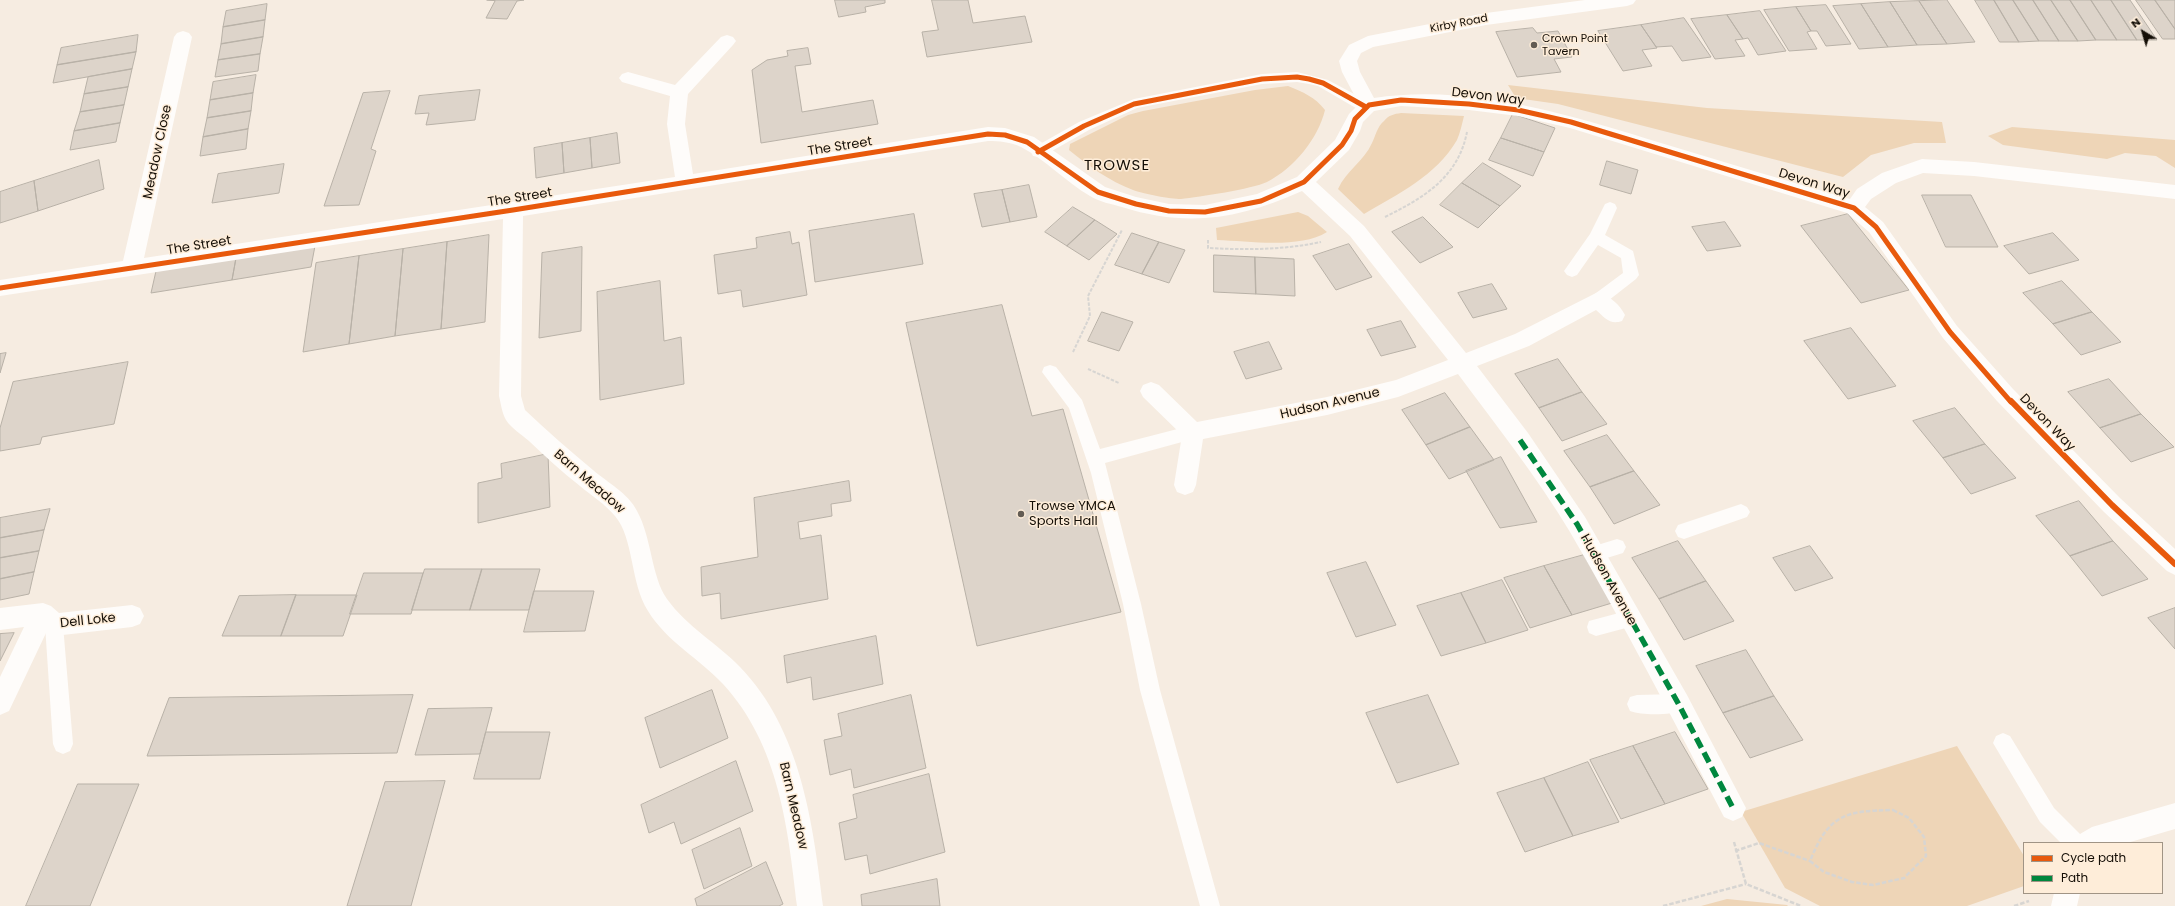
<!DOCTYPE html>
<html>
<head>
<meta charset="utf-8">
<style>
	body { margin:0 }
	#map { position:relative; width:2175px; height:906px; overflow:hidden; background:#f6ece1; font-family:Poppins,sans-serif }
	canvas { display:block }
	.legend { position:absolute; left:2023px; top:842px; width:140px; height:52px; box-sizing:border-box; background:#feedd9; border:1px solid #a09485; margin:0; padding:5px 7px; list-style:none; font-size:12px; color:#140e06 }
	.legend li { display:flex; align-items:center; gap:8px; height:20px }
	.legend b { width:20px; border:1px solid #a09485 }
	.north { position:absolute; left:2123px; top:12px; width:40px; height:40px; -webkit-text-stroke:3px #feedd9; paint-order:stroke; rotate:322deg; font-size:11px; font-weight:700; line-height:16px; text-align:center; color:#140e06 }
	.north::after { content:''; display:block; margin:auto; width:14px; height:18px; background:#140e06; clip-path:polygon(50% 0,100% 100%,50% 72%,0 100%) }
</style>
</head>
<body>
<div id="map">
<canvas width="2175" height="906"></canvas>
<ul class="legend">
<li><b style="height:5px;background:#e8590c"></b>Cycle path</li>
<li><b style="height:5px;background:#00873e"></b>Path</li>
</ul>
<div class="north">N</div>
</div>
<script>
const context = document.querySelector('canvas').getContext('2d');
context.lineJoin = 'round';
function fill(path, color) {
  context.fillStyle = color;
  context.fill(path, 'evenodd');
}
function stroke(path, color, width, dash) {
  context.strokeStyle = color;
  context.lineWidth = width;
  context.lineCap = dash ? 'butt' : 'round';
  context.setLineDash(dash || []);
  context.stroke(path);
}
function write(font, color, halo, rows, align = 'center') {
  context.font = font + ' Poppins,sans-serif';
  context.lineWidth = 3;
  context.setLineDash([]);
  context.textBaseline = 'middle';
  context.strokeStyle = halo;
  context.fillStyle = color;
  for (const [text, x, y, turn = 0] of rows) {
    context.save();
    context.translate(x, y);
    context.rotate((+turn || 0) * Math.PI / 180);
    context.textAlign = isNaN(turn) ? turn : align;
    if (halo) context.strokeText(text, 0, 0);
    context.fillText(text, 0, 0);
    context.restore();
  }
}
const green = new Path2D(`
	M1508,85L1707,108L1942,122L1946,143H1914L1871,155L1843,177L1558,104L1516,98Z
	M1288,86C1303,92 1315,97 1325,110C1318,139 1294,168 1267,182C1252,189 1199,197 1181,199C1171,199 1143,194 1133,190C1109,181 1089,166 1069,150L1070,144L1128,115L1143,111L1255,90Z
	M1401,113L1464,116C1462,124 1460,133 1457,140C1436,176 1398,194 1364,214L1338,189C1346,171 1364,161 1372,143C1376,135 1377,127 1384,121C1389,115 1394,114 1401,113Z
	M2012,127L2175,140V168L2156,156L2125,153L2107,159L2003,145L1988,136Z
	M1298,212L1308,216L1327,232C1300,249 1249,241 1217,240L1216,228Z
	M1957,746L2024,856V886L1967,906H1820L1785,888L1741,812Z
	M1727,899L1787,905L1788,906H1701Z`);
const building = new Path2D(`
	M487,0H524L517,1L507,19L486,18L495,1Z
	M835,0H885V3L865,7L866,12L839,17Z
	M932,0H968L973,23L1025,16L1032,42L927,57L922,32L938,30Z
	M1947,0L1975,42L1947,44L1919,1Z
	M1975,0H1994L2019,42H2000Z
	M1994,0H2013L2039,41L2019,42Z
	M2013,0H2033L2059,41H2039Z
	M2033,0H2051L2078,41H2059Z
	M2051,0H2070L2096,40L2078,41Z
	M2070,0H2091L2117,40H2096Z
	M2091,0H2111L2137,40H2117Z
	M2111,0H2130L2157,40H2137Z
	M2136,0H2155L2175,29V39H2163Z
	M2155,0H2175V29Z
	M1919,1L1947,44L1917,45L1890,2Z
	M1890,2L1917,45L1888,47L1861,4Z
	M267,4L265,20L223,27L226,11Z
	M1861,4L1888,47L1859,49L1833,6Z
	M1826,5L1851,44L1826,46L1817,31H1811L1796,7Z
	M1796,7L1811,31L1807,32L1817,49L1789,51L1764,10Z
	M1760,11L1786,51L1758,55L1748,38L1743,39L1727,15Z
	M1727,15L1743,39L1735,40L1745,56L1715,59L1691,19Z
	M1684,18L1711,57L1682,61L1672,46L1656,47L1641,25Z
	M265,20L263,37L221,44L223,27Z
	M1641,25L1657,48L1642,50L1652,66L1623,71L1598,31Z
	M1533,28L1537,33L1558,31L1572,57L1554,59L1561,72L1517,77L1496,32Z
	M138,35L136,52L57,65L61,48Z
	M263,37L260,54L218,60L221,44Z
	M808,48L811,64L795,66L802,112L873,100L878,124L761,143L752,70L767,60L788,56L787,51Z
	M136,52L132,69L53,83L57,65Z
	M260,54L258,71L215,77L218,60Z
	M132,69L128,87L84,94L88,77Z
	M256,75L253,93L210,100L213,82Z
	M128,87L124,105L80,112L84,94Z
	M480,90L475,120L426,125L429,113L415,114L419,96Z
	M390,91L371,149L376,151L359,205L324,206L363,93Z
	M253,93L251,111L207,118L210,100Z
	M124,105L120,123L74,131L80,112Z
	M251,111L248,129L203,137L207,118Z
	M1513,114L1555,128L1544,152L1501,138Z
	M120,123L116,142L70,150L74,131Z
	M248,129L246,149L200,156L203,137Z
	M617,133L620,163L592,168L590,138Z
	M590,138L592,168L564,173L562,143Z
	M1501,138L1544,152L1533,176L1489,160Z
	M562,143L564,173L536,178L534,148Z
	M99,160L104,189L38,211L34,181Z
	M1607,161L1638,170L1631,194L1600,185Z
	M1483,163L1521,186L1500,206L1462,183Z
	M284,164L279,193L212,203L218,174Z
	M34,181L38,211L0,223V192Z
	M1462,183L1500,206L1478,228L1440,205Z
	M1029,185L1037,217L1010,222L1002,190Z
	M1002,190L1010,222L982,227L974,194Z
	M1922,195H1971L1998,247H1946Z
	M1073,207L1095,220L1067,246L1045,232Z
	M914,214L923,264L815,282L809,231Z
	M1848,214L1909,290L1861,303L1801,226Z
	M1423,217L1453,247L1420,263L1392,232Z
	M1095,220L1117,234L1089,260L1067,246Z
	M1725,222L1741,246L1707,251L1692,227Z
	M790,232L792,244L799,242L807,295L743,307L741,290L718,294L714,255L757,248L756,238Z
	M1132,233L1159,242L1142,274L1115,265Z
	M2053,233L2079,260L2029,274L2004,246Z
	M489,235L485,322L441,329L447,242Z
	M447,242L441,329L395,336L403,249Z
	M1159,242L1185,250L1169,283L1142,274Z
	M1349,244L1372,277L1336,290L1313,256Z
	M315,246L311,267L232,280L236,258Z
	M582,247L581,331L539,338L542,253Z
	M403,249L395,336L349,344L359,256Z
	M1214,255L1255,257L1256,294L1214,292Z
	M359,256L349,344L303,352L316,263Z
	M1255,257L1294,259L1295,296L1256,294Z
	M236,258L232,280L151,293L156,271Z
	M660,281L664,341L681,337L684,384L600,400L597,292Z
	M2062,281L2092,312L2053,324L2023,293Z
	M1492,284L1507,309L1473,318L1458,293Z
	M1002,305L1032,416L1063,409L1121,612L977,646L906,323Z
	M1102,312L1133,322L1119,351L1088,341Z
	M2092,312L2121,342L2081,355L2053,324Z
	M1401,321L1416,347L1381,356L1367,330Z
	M1851,328L1896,386L1848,399L1804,341Z
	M1269,342L1282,369L1246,379L1234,352Z
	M6,353L0,373V354Z
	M1558,359L1582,392L1539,408L1515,374Z
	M128,362L114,424L42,437L40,444L0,451V428L13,382Z
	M2109,379L2141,414L2100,428L2068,392Z
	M1582,392L1607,424L1562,441L1539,408Z
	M1445,393L1470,427L1426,445L1402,410Z
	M1955,408L1985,444L1943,458L1913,421Z
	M2141,414L2174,447L2131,462L2100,428Z
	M1470,427L1494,460L1449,479L1426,445Z
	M1607,435L1634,471L1590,487L1564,451Z
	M1985,444L2016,478L1971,494L1943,458Z
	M548,454L550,507L478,523V483L502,478L501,464Z
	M1501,457L1537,522L1500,528L1466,471Z
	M1634,471L1660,505L1614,524L1590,487Z
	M849,481L851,501L831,504L832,516L798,522L800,539L821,535L828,599L721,619L720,593L702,596L701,567L758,557L754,498Z
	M2079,501L2113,541L2070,556L2036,516Z
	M50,509L44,530L0,538V518Z
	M44,530L39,551L0,558V538Z
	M1678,541L1706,581L1659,599L1632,558Z
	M2113,541L2148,579L2102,596L2070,556Z
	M1810,546L1833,578L1795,591L1773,558Z
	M39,551L34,572L0,579V558Z
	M1584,555L1612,603L1572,615L1544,566Z
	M1366,562L1396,625L1356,637L1327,573Z
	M1544,566L1572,615L1530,628L1504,578Z
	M425,569H482L470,610H412Z
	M482,569H540L529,610H470Z
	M34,572L29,594L0,600V579Z
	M364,573H423L411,614H350Z
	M1502,580L1528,630L1486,643L1461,593Z
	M1706,581L1734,621L1684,640L1659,599Z
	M534,591H594L585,631L524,632Z
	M1461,593L1486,643L1441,656L1417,606Z
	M296,595H357L343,636H281Z
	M296,595L281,636H222L239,596Z
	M2175,608V649L2148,618Z
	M14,633L0,661V634Z
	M876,636L883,684L813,700L811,677L787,683L784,656Z
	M1746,650L1774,696L1723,713L1696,666Z
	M712,690L728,738L660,768L645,718Z
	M413,695L397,753L147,756L169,698Z
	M911,695L926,768L854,788L851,769L830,775L824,740L842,736L838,714Z
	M1428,695L1459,764L1397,783L1366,713Z
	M1774,696L1803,740L1750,758L1723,713Z
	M492,708L480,754L415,755L428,709Z
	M486,732H550L540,779H474Z
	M1675,732L1708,789L1665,804L1633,746Z
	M1633,746L1665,804L1621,819L1590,760Z
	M736,761L753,811L681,844L674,822L649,833L641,805Z
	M1588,762L1619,822L1573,836L1544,778Z
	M929,774L945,852L870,874L867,855L845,860L839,823L857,818L853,795Z
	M1544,778L1573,836L1525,852L1497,793Z
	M445,781L411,906H347L385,782Z
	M78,784H139L90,906H26Z
	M740,828L752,866L704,889L692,850Z
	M766,862L783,904L779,906H697L695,899Z
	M937,879L940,906H862L861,895Z`);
const pathFar1 = new Path2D(`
	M1385,217C1423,198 1458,178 1467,132
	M1208,240V248C1246,250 1283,250 1321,242
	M1073,352L1090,316L1088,296L1122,230
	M1088,369L1119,383`);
const path = new Path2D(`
	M1893,810L1909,818L1924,837L1926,856L1904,878L1873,885L1852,882L1824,872L1810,861C1829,814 1845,811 1893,810Z
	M1734,842L1746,884L1801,906
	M1735,851L1759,843L1810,861
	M1663,906L1746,884
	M2014,906L2029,901`);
const lane = new Path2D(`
	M1297,72L1328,80L1371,103L1373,107L1371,111H1361L1318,86L1309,84L1297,82L1262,84L1137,108L1089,130L1043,156L1038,157L1033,156L1031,152L1033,148L1079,122L1134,99L1262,74Z
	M1610,202L1615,204L1617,208L1605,235L1633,251L1639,275L1636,279L1604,304L1598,306L1592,304L1590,300L1592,296L1623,273L1621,258L1598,245L1577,275L1572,277L1567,275L1564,271L1590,234L1605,204Z
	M1050,365L1056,367L1082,400L1100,449L1193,425L1199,427L1201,432L1199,437L1193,439L1105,463L1141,604L1160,690L1220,906H1200L1140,690L1123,604L1091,473L1069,408L1042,372L1044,367Z
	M1741,504L1747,507L1750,512L1747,517L1684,539L1678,537L1675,531L1678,525Z
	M1617,539L1623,541L1626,547L1623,553L1594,562L1588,560L1585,554L1588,548Z
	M1630,610L1637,613L1639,619L1637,625L1596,636L1589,633L1587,627L1589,621Z
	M54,616L61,619L63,625L73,744L70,751L63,754L56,751L53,744L45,625L47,619Z
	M1678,694L1685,696L1688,703L1685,710C1671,715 1644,716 1630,711L1627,704L1630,697L1637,695Z
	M2003,733L2010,736L2054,808L2082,836L2085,843H2061L2040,822L1993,743L1996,736Z`);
const street = new Path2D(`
	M1585,0H1636L1633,4L1627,6L1486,25L1373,47L1361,53L1357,61L1360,72L1374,98C1469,83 1571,115 1661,143C1724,162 1787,181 1850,199L1857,189L1882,173L1922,159L1974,162L2175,185V199L1974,176L1923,173L1896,183L1871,199L1865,207L1883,222L1957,326L2013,389L2120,498L2175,549V575L2167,571L2104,512L1997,401L1943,338L1869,232L1847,213L1570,128L1518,116L1469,110L1401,106L1374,111L1363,122L1360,131L1349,150L1316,182L1364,226L1466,353L1515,334L1598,292C1609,295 1620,305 1625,315L1622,321C1610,325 1605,318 1596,310L1529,346L1477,366L1528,433L1585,517L1687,695L1746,808L1742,817L1733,821L1724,817C1674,721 1624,625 1570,532C1537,477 1496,425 1458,374L1398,397L1327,415L1203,439L1196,485L1193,492L1185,495L1177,492L1174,485L1182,435L1143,397L1140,391L1143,385L1151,382L1159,385L1197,422L1327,397L1396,380L1448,360L1350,236L1302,191C1239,219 1188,228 1122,207C1112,204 1099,202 1090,196C1066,182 1046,160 1021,147C1011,142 999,141 988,141L523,216L521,396L525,410C547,431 570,451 593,470C608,483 628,493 637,511C652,538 651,576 667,599C687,627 717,643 740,667C801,730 813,823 823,906H797C788,828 779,745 723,684C700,659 667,642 648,611C630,583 634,538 615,516C605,504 592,496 580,486C562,472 545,456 529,441C522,435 511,428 506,420C502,413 501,404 499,396L503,219L0,296V280L123,261L174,37L177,33L183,31L189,33L192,37L144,258L675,177L667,124L670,96L622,82L619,78L622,74L628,72L675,85L721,37L727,35L733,37L736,41L733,45L688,94L685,124L693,174L988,127L1005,128L1034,137L1105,187L1136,197L1169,204L1205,205L1257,194L1297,177L1335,140L1349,114L1359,104L1342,72L1339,61L1349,45L1368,36L1486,13Z
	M43,603L51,606L59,613L132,605L140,608L144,616L140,624L132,627L54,636L46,633L9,711L0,715V677L24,627L0,630V608Z
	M2175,803V829L2127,843H2076L2080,834L2092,827Z
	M2054,893H2080L2077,906H2051Z`);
const quiet = new Path2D(`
	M1520,440L1577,524L1678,703L1733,808`);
const cyclewayFar1 = new Path2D(`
	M1038,152L1084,126L1134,104L1262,79L1297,77L1309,79L1323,83L1366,107
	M0,288L513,210L988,134L1005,135L1027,142L1098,192L1136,204L1169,211L1205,212L1261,201L1304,182L1342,145L1351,131L1355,119L1369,105L1401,100L1469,104L1518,110L1571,122L1854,208L1876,227L1950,332L2011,402`);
const cycleway = new Path2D(`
	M2011,401L2112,505L2175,564`);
const markers = [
	[1534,45,4,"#635c53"],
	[1021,514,4,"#635c53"]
];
const farStreetnames = [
	["Kirby Road",1459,24,-11]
];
const farPoinames = [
	["Crown Point",1542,39],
	["Tavern",1542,52]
];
const streetNames = [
	["Devon Way",1488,97,7],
	["The Street",840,147,-9],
	["Meadow Close",158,152,-78],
	["Devon Way",1814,184,17],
	["The Street",520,198,-9],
	["The Street",199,246,-9],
	["Hudson Avenue",1330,404,-13],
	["Devon Way",2047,423,46],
	["Barn Meadow",589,482,41],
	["Hudson Avenue",1608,580,61],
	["Dell Loke",88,621,-6],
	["Barn Meadow",793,806,77]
];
const poiNames = [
	["Trowse YMCA",1029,507],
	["Sports Hall",1029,522]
];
const quarterNames = [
	["TROWSE",1117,166]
];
fill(green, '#eed5b7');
fill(building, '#ddd4ca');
stroke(building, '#b8b1a7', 1);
stroke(pathFar1, '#d7d5d2', 2, [3.5, 1.5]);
stroke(path, '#d7d5d2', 2.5, [4.5, 2]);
fill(lane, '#fefcfa');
fill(street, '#fefcfa');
stroke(quiet, '#00873e', 5.5, [11, 5.5]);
stroke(cyclewayFar1, '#e8590c', 5);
stroke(cycleway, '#e8590c', 6);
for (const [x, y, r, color] of markers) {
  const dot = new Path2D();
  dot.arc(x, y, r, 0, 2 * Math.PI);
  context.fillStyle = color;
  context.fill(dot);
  stroke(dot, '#feedd9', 1.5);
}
write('11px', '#140e06', '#feedd9', farStreetnames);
write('11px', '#140e06', '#feedd9', farPoinames, 'left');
write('13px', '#140e06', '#feedd9', streetNames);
write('13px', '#140e06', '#feedd9', poiNames, 'left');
context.letterSpacing = '1px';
write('15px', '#140e06', '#feedd9', quarterNames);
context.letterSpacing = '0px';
</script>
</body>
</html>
